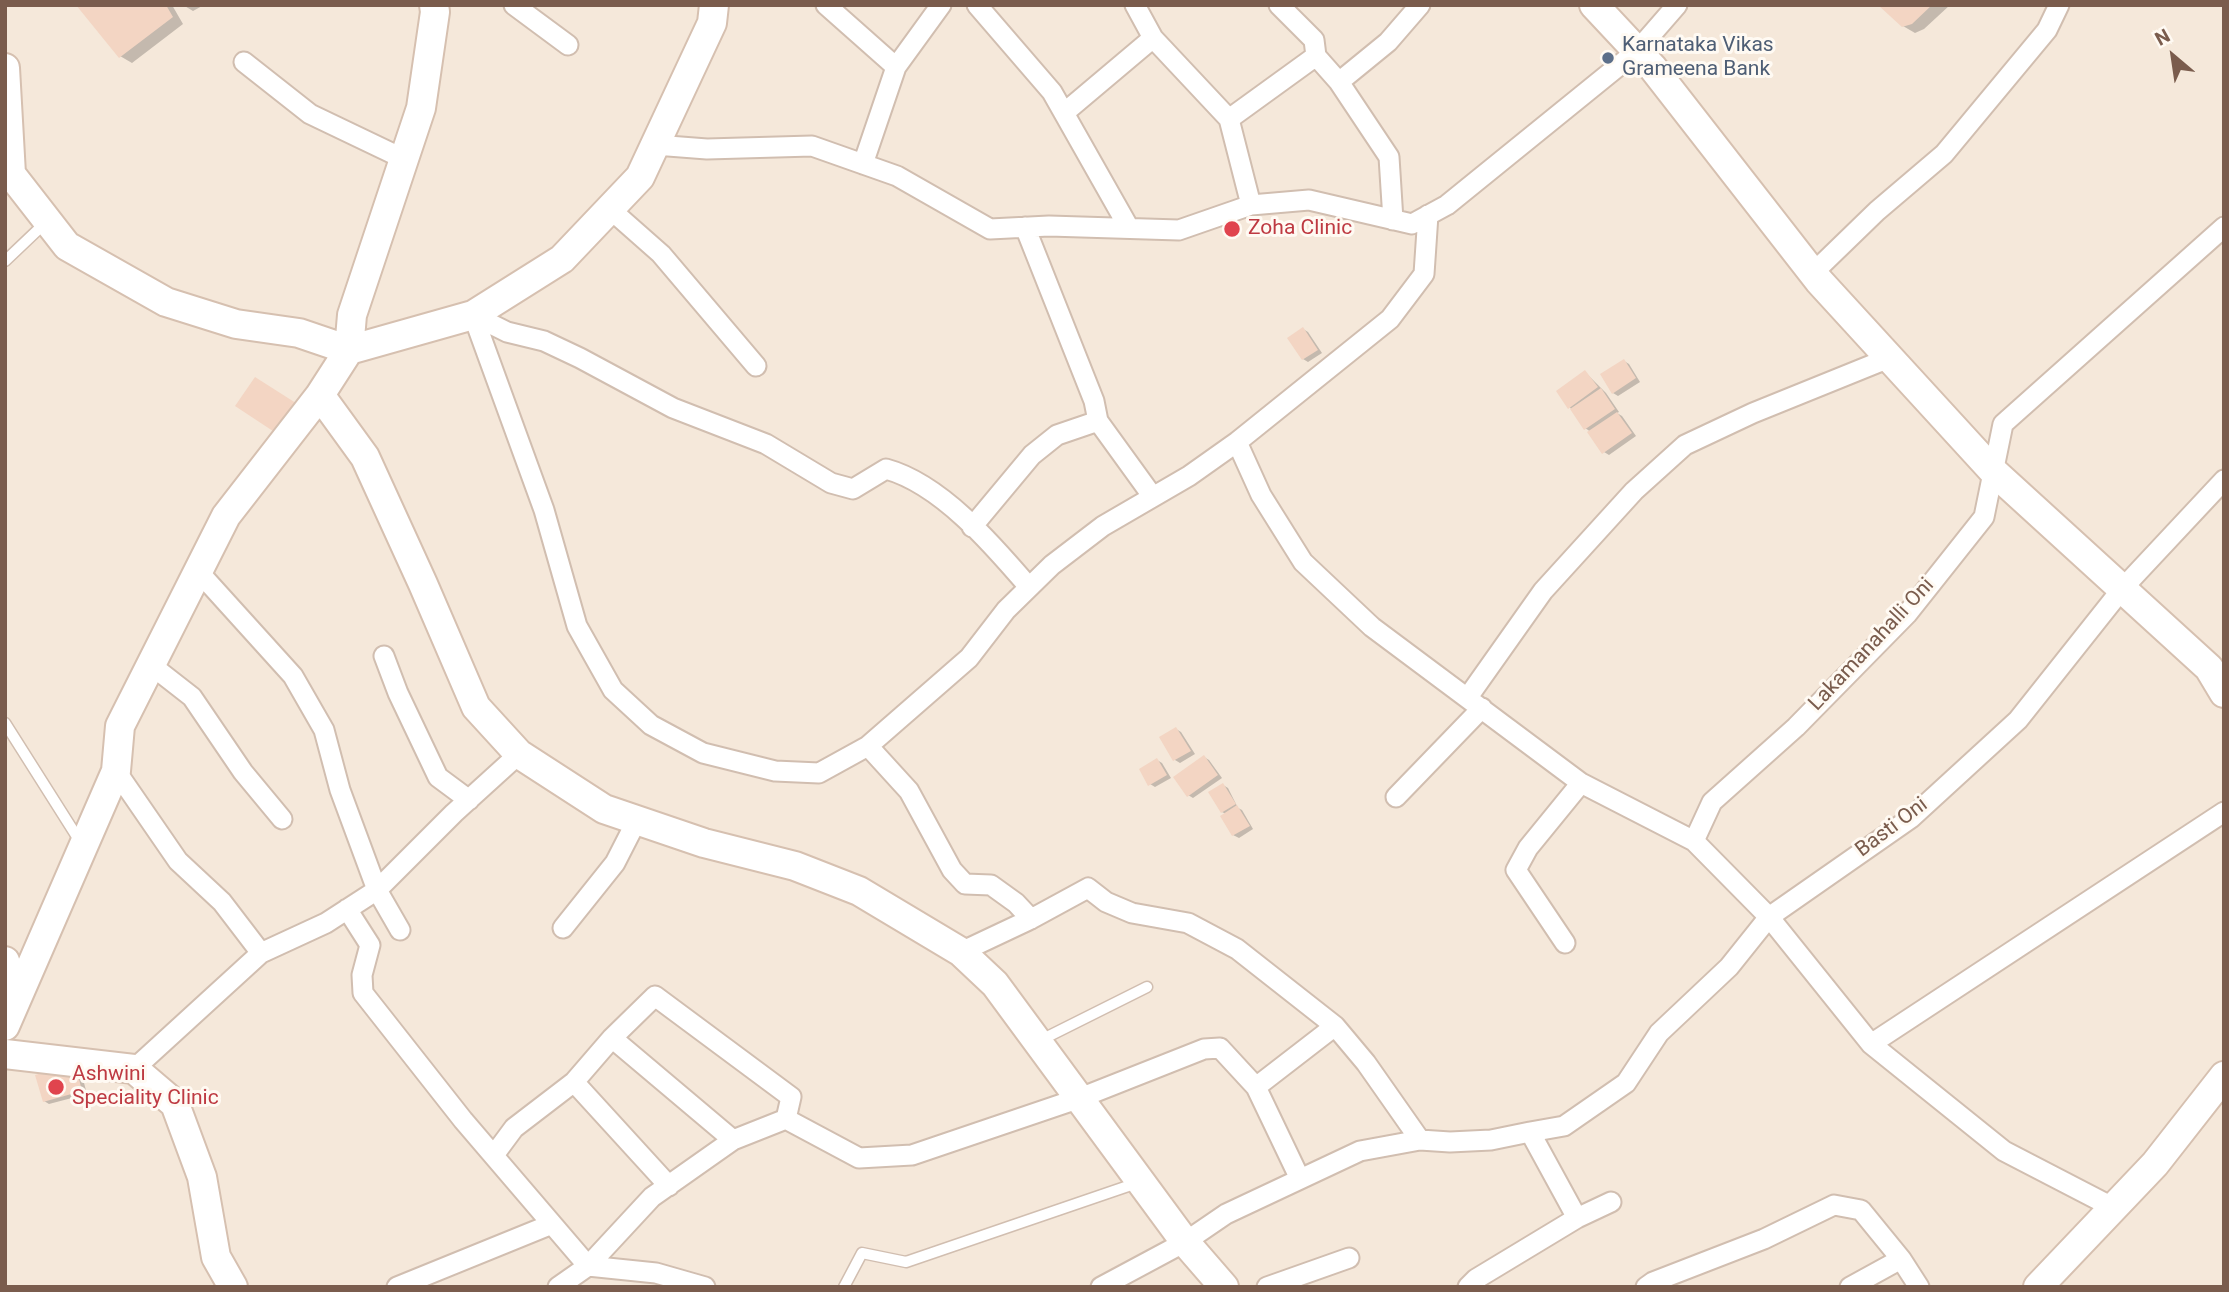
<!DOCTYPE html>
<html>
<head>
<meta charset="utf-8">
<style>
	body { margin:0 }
	#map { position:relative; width:2229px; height:1292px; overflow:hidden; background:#fdf6ec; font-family:Roboto,sans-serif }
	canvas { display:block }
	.frame { position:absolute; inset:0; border:7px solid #7a5c4d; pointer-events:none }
	.north { position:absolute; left:2138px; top:21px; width:70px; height:70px; -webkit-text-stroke:5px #fffaf3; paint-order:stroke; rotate:331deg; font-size:19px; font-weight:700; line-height:28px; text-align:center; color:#7a5c4d }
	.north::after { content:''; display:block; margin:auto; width:24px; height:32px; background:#7a5c4d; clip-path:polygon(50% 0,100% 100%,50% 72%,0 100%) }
</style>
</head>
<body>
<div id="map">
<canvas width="2229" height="1292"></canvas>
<div class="frame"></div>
<div class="north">N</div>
</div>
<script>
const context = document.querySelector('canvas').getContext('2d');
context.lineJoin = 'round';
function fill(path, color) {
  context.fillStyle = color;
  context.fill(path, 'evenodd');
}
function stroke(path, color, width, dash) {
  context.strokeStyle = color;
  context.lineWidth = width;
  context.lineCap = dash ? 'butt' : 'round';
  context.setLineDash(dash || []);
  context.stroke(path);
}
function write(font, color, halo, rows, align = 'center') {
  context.font = font + ' Roboto,sans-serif';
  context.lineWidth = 6;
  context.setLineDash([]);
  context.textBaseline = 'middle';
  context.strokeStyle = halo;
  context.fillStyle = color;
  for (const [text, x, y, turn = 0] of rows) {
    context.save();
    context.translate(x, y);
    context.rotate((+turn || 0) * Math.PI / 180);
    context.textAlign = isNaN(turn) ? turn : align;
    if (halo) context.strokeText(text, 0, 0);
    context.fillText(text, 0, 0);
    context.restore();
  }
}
const residential = new Path2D(`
	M5,5H2224V1287H5Z`);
const shadow = new Path2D(`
	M78,5H172L183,24L132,63L120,56Z
	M183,5H204L193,11Z
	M1881,5H1950L1924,29L1915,33L1903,26Z
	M1303,329L1308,332L1322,353L1308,362L1303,359Z
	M1624,361L1629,364L1640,382L1618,396L1613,393Z
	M1585,372L1606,393L1619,412L1617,413L1622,416L1636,436L1609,455L1604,452L1591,432L1585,428L1558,391Z
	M1176,729L1181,732L1195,754L1180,763L1175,760Z
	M1204,757L1209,760L1222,778L1193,798L1188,795Z
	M1157,760L1162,763L1171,778L1155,787L1150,784Z
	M1223,785L1228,788L1238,808L1242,810L1253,829L1239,838L1233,835L1226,814L1222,812Z
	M80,1068L87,1094L49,1104L44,1101Z`);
const building = new Path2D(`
	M76,5H166L173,17L119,58Z
	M1878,5H1932L1912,24L1902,27Z
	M1303,327L1318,350L1302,360L1287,338Z
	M1624,359L1636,378L1612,394L1600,374Z
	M1585,370L1598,387L1568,409L1556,391Z
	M255,377L299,405L279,435L235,406Z
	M1601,388L1615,409L1584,430L1570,409Z
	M1617,412L1632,433L1602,454L1587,432Z
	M1176,727L1191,751L1173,761L1159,737Z
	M1204,755L1218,775L1187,797L1173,777Z
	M1157,758L1167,775L1148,786L1139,769Z
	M1223,783L1236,804L1221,813L1208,792Z
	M1237,805L1250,826L1232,836L1220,816Z
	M75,1063L82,1091L43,1102L35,1075Z`);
const lane = new Path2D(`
	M5,261L45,223
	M5,723L81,843
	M1041,1040L1147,987
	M844,1287L862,1253L906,1262L1137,1183`);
const street = new Path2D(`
	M514,5L568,45
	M826,5L896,67
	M977,5L1052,92L1129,228
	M1135,5L1153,38L1229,119L1251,205
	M1279,5L1314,40L1316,56L1339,82L1389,157L1393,220
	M244,62L310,114L404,159
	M1339,82L1388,42L1420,5
	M1064,113L1153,38
	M1229,119L1316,56
	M655,145L707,149L812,146L897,176L990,229L1049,226L1179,230L1251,205L1309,200L1412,224L1447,205L1637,51L1677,5
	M863,164L896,67L941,5
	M610,209L661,254L756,366
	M1025,227L1094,401L1098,421L1153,497
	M1813,273L1877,211L1944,154L2047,30L2059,5
	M473,315L544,510L577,626L613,690L651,725L703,753L775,771L819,773L868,746L969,658L1006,610L1052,565L1103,526L1189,476L1237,442L1390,319L1424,274L1428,215
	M473,315L507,332L544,341L580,358L673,408L766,444L831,483L853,489L886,469C941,484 993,545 1029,587
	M1237,442L1261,495L1303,562L1372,627L1581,783L1694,841L1769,917L1871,1044L2004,1151L2114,1208
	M972,527L1032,455L1057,435L1098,421
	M198,571L293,676L324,730L340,790L377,890L400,930
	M384,656L398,693L438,777L469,800
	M151,665L192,697L243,772L282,819
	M1468,697L1543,591L1634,491L1685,445L1753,413L1889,358
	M868,746L909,791L952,870L965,884L991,885L1016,903L1031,919
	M116,771L178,861L222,902L261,953
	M1396,797L1482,708
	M1694,841L1712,802L1796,727L1907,614L1984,517L2003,424L2224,227
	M347,909L370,945L362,975L363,993L463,1120L588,1266L656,1273L705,1287
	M563,928L615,863L637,820
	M1565,943L1516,870L1528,848L1581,783
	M961,952L1031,919L1088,888L1106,902L1132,913L1188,923L1237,949L1335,1026L1366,1063L1420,1140
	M612,1038L733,1140
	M1871,1044L2224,812
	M134,1069L261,953L326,923L377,890L454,813L519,754
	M574,1082L669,1186
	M1256,1087L1335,1026
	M1530,1132L1564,1126L1626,1083L1659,1033L1729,967L1769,917L1911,818L2018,720L2122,589L2224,480
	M494,1155L514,1128L574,1082L612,1038L655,996L791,1097L786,1119
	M397,1287L552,1224
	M558,1287L588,1266L652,1197L733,1140L786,1119L859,1158L912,1155L1080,1098L1204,1049L1220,1048L1256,1087L1300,1179
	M1101,1287L1185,1242L1226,1214L1360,1151L1420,1140L1450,1142L1491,1140L1530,1132L1577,1218
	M1267,1287L1349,1258
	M1468,1287L1476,1279L1577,1218L1611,1202
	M1646,1287L1653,1282L1764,1239L1834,1205L1861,1210L1901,1259L1919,1287
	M1850,1287L1901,1259`);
const secondary = new Path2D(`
	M1594,5L1653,68L1819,281L1994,472L2209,668L2224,693
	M5,68L11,174
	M5,173L11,174L67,246L166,302L236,324L299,333L349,350L473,315L562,259L640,177L712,23L714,5
	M320,395L365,457L423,584L476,707L519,754L604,809L704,843L795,866L859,891L961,952L995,984L1185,1242L1224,1287
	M5,961L17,997
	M5,1026L116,771L120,726L226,516L320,395L349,350L352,315L421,108L435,12L434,5
	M5,1054L134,1069L175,1104L202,1177L216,1257L233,1287
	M2038,1287L2155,1164L2224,1076`);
const markers = [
	[1608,58,7,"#5c6f8a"],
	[1232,229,9,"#e0444e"],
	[56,1087,9,"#e0444e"]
];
const serviceNames = [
	["Karnataka Vikas",1622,46],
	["Grameena Bank",1622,70]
];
const healthNames = [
	["Zoha Clinic",1248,229],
	["Ashwini",72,1075],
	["Speciality Clinic",72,1099]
];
const streetNames = [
	["Lakamanahalli Oni",1872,645,-47],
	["Basti Oni",1892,828,-37]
];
fill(residential, '#f5e8da');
fill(shadow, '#0003');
fill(building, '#f3d5c3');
stroke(lane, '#d1beb0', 13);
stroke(street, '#d1beb0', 23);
stroke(secondary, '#d6c0b0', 32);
stroke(lane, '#fff', 10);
stroke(street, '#fff', 19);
stroke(secondary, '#fff', 28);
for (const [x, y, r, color] of markers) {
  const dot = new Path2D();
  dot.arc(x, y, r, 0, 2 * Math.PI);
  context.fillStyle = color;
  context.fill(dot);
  stroke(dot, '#fffaf3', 2.5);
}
write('21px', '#4e5e75', '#fffaf3', serviceNames, 'left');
write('21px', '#be3a42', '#fffaf3', healthNames, 'left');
write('21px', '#7a5c4d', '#fffaf3', streetNames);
</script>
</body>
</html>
